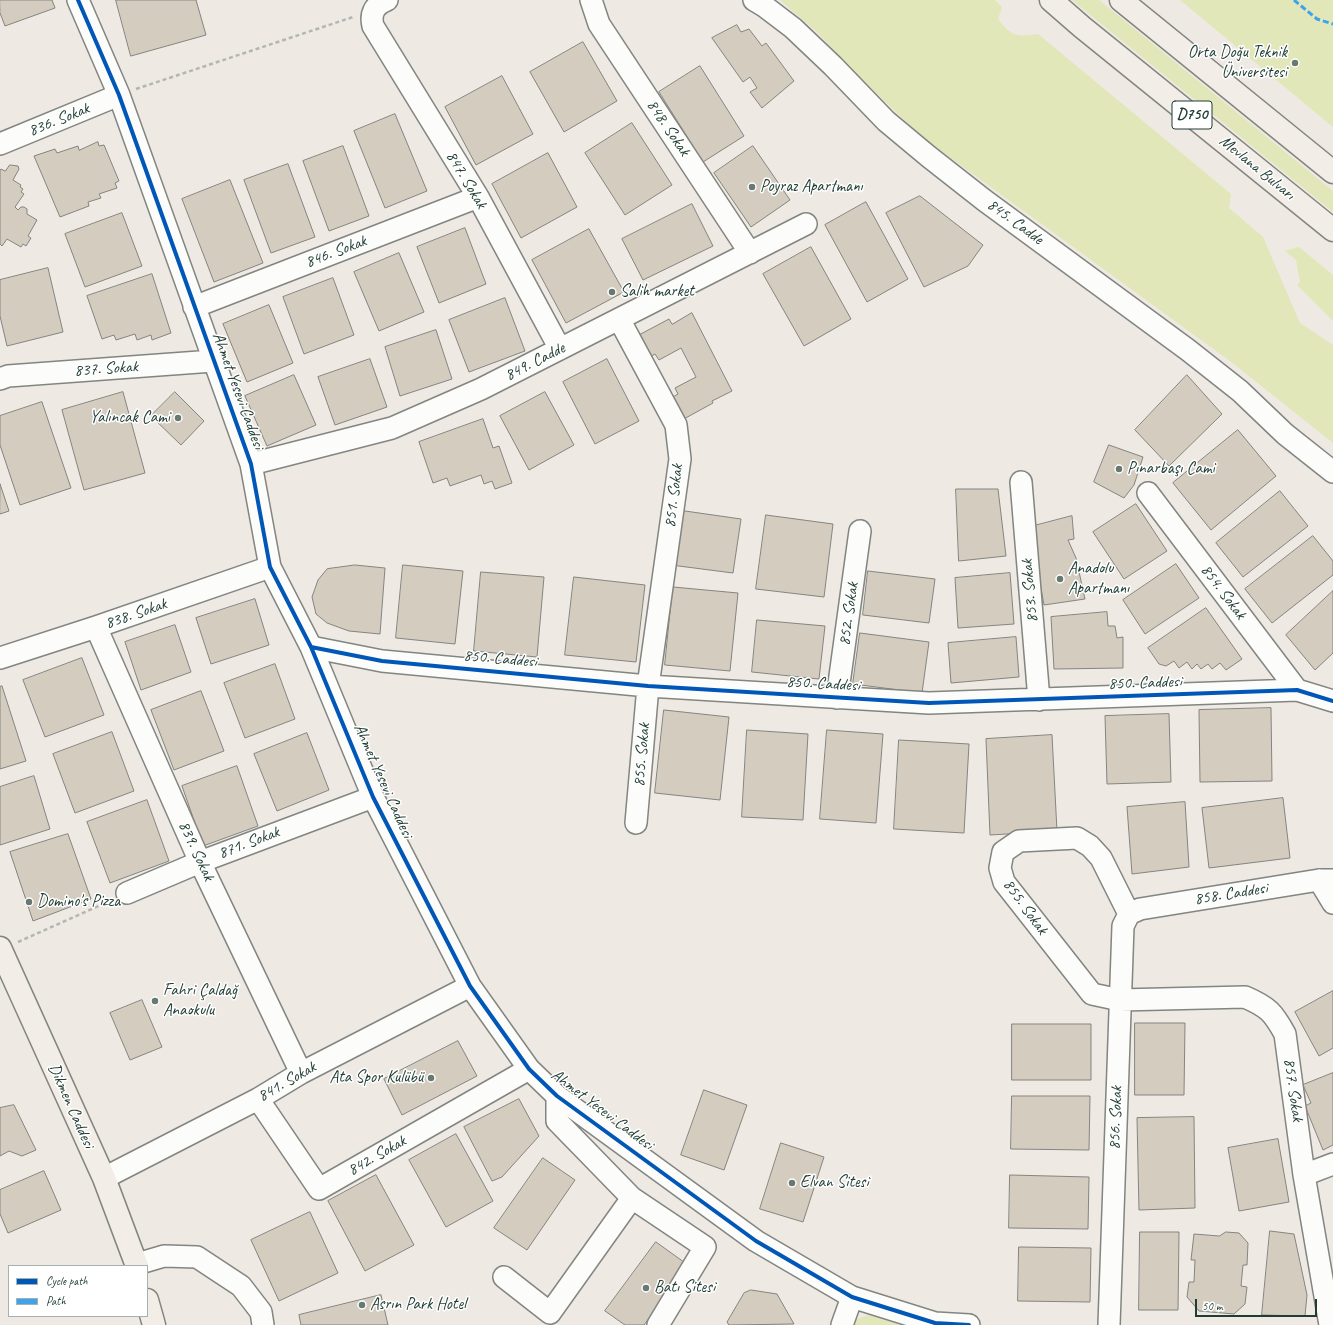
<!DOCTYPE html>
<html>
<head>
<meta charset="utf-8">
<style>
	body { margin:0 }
	#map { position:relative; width:1333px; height:1325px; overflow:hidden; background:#eee9e2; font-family:Caveat,sans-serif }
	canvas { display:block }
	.legend { position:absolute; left:8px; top:1265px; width:140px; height:52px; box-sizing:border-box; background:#fff; border:1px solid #a5b1ae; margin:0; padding:5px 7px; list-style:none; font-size:12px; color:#1f3d34 }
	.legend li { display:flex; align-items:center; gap:8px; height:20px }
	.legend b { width:20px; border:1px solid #a5b1ae }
	.scale { position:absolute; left:1195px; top:1299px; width:122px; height:18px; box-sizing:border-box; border:2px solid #1f3d34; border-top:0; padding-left:5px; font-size:12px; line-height:14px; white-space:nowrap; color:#1f3d34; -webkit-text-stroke:3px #fff; paint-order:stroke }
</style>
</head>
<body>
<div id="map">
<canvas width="1333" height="1325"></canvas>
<ul class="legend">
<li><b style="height:5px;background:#0057b8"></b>Cycle path</li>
<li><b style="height:5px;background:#3da4eb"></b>Path</li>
</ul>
<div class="scale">50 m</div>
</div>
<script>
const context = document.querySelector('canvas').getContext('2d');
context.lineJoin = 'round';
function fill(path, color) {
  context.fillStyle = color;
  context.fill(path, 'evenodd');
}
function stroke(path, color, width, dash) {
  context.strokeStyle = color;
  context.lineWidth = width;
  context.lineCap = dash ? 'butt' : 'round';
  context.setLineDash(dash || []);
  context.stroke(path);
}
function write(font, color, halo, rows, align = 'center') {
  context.font = font + ' Caveat,sans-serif';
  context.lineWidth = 3;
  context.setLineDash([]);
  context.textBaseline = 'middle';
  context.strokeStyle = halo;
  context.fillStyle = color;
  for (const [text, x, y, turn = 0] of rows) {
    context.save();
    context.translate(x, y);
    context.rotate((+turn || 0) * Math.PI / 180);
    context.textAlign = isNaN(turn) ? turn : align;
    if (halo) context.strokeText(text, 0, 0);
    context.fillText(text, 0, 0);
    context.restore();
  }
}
const green = new Path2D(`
	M780,0H995L1002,7L998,19C1012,37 1016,37 1038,34L1231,194L1229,208L1263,237L1300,323L1333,345V443L1230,361L922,137L852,70L818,33Z
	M1072,0H1099L1333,191V212Z
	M1180,0H1333V127Z
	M1299,247L1333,275V321L1297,285L1300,282L1296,260L1285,251Z
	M872,1314L915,1325H850L851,1321Z`);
const building = new Path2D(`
	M0,0H52L55,8L5,26L0,13Z
	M116,0H196L206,35L131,56Z
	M737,25L741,32L749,29L762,46L766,43L794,81L762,108L750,92L757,88L750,77L743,82L712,38Z
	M583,42L617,101L564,132L530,72Z
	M700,66L744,136L703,162L659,92Z
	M502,76L533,134L476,165L445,107Z
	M395,114L427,191L385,208L354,131Z
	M632,123L672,185L625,215L585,153Z
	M98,142L99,146L104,145L119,181L115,183L117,188L99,194L101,198L88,202L89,206L60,217L34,156L55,149L57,153L78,146L79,150Z
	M343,146L369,216L329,231L303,161Z
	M753,146L790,200L751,227L714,173Z
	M548,153L577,207L521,238L492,184Z
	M288,164L315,237L271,253L244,180Z
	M10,165L18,166L19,169L13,180L21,185L20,187L23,189L21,192L24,194L15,207L18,210L21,207H24L27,209V214L37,220L28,236L31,238L26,246L23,244L21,247L7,239L2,246L0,244V170L1,169L5,171Z
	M230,180L263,263L214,282L182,199Z
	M920,196L983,245L968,266L924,287L886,213Z
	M866,202L908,279L867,302L825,225Z
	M692,204L713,246L643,280L622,239Z
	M122,213L142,266L85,287L65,234Z
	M465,228L486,284L439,303L417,247Z
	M589,229L624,292L566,323L532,260Z
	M811,247L851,319L804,346L763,274Z
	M399,253L424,312L379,331L354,272Z
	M48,268L63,332L7,346L0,316V280Z
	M152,274L171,333L152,340L151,335L137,340L135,334L116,340L114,335L102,339L87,296Z
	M333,278L354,335L304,354L283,297Z
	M505,298L525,351L469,372L449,320Z
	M269,305L293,363L247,382L223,324Z
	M692,313L732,391L712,401L713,403L682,420L671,398L678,394L675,388L696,377L681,348L659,360L655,354L648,358L637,336L669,319L672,324Z
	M436,330L452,379L400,396L385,347Z
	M370,359L387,407L335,425L318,377Z
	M607,359L639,421L595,444L563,382Z
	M294,375L316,425L267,446L245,396Z
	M1187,375L1222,414L1169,466L1135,430Z
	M123,392L145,473L84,490L62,410Z
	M175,392L204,421L181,445L151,416Z
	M545,392L574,445L529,470L500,416Z
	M42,402L71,488L20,505L0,445V416Z
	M483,419L493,448L499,446L512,483L495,489L492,481L484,484L481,475L450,486L447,478L433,483L419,442Z
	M1238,430L1276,476L1211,530L1173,483Z
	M1109,445L1143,457L1134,485L1124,498L1094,482Z
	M0,484L9,511L0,514Z
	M956,489H998L1006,556L959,561Z
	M1280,491L1308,526L1243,577L1216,543Z
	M1136,504L1167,551L1124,579L1093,532Z
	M678,510L741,519L733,573L671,565Z
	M766,515L833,524L824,597L756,589Z
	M1072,516L1074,539L1068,540L1076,558L1085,599L1044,605L1030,527Z
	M1313,536L1333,561V575L1272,623L1245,589Z
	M1176,564L1199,598L1145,634L1123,600Z
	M355,565L385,568L380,634L349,631L327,623L316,614L312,597L318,580L327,569Z
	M403,565L463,571L455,644L396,638Z
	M868,571L935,579L929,623L863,615Z
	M481,572L544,577L537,657L474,651Z
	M1010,573L1014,624L958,628L955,578Z
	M574,577L645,585L636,662L565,655Z
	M673,587L738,593L730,671L665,665Z
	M1333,591V653L1315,670L1286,635Z
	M255,599L269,645L211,664L196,618Z
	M1206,608L1242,659L1226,670L1220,663L1212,669L1208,664L1201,669L1197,664L1192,669L1187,662L1179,668L1174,661L1166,666L1159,664L1148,648Z
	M1107,612L1108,626H1115L1117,638L1123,637V668L1054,669L1051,617Z
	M757,620L825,626L819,679L752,672Z
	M175,625L191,672L141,690L125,642Z
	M860,633L929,642L922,693L853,684Z
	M1016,637L1019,677L951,683L948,643Z
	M82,658L104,715L45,737L23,680Z
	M275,664L295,719L245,738L224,683Z
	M2,686L26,761L0,769V687Z
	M201,691L224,751L174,770L151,710Z
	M1271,708L1272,781L1200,782L1199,710Z
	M664,710L729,717L720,800L655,793Z
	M1169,714L1171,782L1107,784L1105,716Z
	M747,730L808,734L803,820L742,817Z
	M827,730L883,734L876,823L820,819Z
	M112,732L134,791L75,813L53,754Z
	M307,733L329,790L277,811L254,754Z
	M1052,735L1057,831L990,835L986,739Z
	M899,740L969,744L964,833L894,829Z
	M237,766L258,826L203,846L182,786Z
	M34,776L50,829L0,845V787Z
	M1283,798L1290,858L1209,868L1202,808Z
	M147,800L169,861L110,883L87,822Z
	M1185,802L1189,867L1132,874L1127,807Z
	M68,834L91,899L33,921L10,852Z
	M1333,991V1048L1319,1056L1295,1012Z
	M142,1000L162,1047L130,1060L110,1013Z
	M1135,1023H1185L1184,1095H1135Z
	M1012,1024H1091V1080H1012Z
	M458,1041L477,1076L402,1115L384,1079Z
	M1333,1073V1145L1323,1150L1305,1106L1311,1103L1303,1085Z
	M704,1090L747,1105L724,1170L681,1155Z
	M1012,1096H1090L1089,1150L1011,1149Z
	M519,1099L539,1136L502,1177L492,1181L464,1127Z
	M14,1105L36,1150L22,1156L9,1151L0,1156V1108Z
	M1194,1117L1195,1208L1139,1210L1137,1118Z
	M456,1134L493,1201L446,1227L409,1160Z
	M1278,1139L1289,1202L1239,1211L1228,1148Z
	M781,1143L824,1157L803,1222L760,1209Z
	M543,1158L575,1180L527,1250L494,1228Z
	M44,1171L61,1210L8,1233L0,1214V1190Z
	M376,1175L414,1245L365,1271L328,1201Z
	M1010,1175L1089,1177L1088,1229L1009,1228Z
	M310,1212L338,1273L279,1301L251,1240Z
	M1270,1231L1294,1234L1307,1295L1305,1316L1262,1315Z
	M1140,1232H1179L1178,1310H1139Z
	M1226,1232L1239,1233L1248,1243L1247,1265H1243L1241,1286L1247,1287L1245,1304L1234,1314L1199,1311L1187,1297L1189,1282H1194L1195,1260H1191L1194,1234L1219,1236Z
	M656,1242L688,1265L644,1325H625L605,1311Z
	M1019,1247L1091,1248L1090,1302L1018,1301Z
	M751,1290L777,1294L794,1324L729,1325L727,1322L744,1293Z
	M381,1295L388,1325H301L299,1315Z`);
const path = new Path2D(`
	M136,89L353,17
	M18,942L112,900`);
const minor = new Path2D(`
	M78,0L119,95L251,464L270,567L311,647L373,797L470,986L529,1069L557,1096L756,1241L852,1297L935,1323L969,1325
	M387,0C374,5 370,14 373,26L478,197L560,349
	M591,0L599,24L750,253
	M754,0L764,6L793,28L833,66L886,121L928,156L984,200L1188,350L1240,391L1285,434L1333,472
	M0,144L119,95
	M194,307L478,197
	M619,319L676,425L680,459L648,686L636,823
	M0,379L8,376L213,361
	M251,464L392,428L481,389L806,224
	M1021,482L1039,700
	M1148,493L1297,690
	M96,627L200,862L301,1073
	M311,647L382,661L648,686L929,703L1297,690L1333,701
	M0,658L96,627L270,567
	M837,698L860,531
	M1319,880L1333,903
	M127,893L200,862L373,797
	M1129,914L1101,858L1090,846L1077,838L1019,841L1003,852L1000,868L1004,882L1092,994L1120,1000L1245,997C1268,1007 1273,1012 1285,1034L1304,1175L1330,1325
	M1129,914L1140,909L1319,880H1333
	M557,1096V1121L632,1198L705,1247L658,1325
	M258,1099L319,1189L529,1069
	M1304,1175L1333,1164
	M104,1178L258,1099L301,1073L470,986
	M137,1264L164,1256L197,1257L241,1286L261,1312L263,1325
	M504,1277L550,1313L632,1198
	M842,1325L852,1297
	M1109,1325L1123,926L1129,914`);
const major = new Path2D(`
	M0,948L104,1178L137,1266
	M147,1300L154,1325`);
const highway = new Path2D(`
	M1051,0L1082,27L1333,230
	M1121,0L1333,172`);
const quiet = new Path2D(`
	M1294,0L1317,19L1333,24`);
const cycleway = new Path2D(`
	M78,0L119,95L251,464L270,567L311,647L373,797L470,986L529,1069L557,1096L756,1241L852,1297L935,1323L969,1325
	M311,647L382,661L648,686L929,703L1297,690L1333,701`);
const markers = [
	[1295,63,4,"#677971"],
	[752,187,4,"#677971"],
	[612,292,4,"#677971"],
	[178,418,4,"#677971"],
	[1119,469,4,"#677971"],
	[1060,579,4,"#677971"],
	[29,902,4,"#677971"],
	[155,1001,4,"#677971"],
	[431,1078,4,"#677971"],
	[792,1183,4,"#677971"],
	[646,1288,4,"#677971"],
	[362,1305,4,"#677971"]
];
const shields = [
	[1192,115,40]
];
const shieldNames = [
	["D750",1192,115]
];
const poiNames = [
	["Orta Doğu Teknik",1287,53,"right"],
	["Üniversitesi",1287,73,"right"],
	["Poyraz Apartmanı",760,187],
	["Salih market",620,292],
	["Yalıncak Cami",170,418,"right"],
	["Pınarbaşı Cami",1127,469],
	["Anadolu",1068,569],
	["Apartmanı",1068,589],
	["Domino's Pizza",37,902],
	["Fahri Çaldağ",163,991],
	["Anaokulu",163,1011],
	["Ata Spor Kulübü",423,1078,"right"],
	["Elvan Sitesi",800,1183],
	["Batı Sitesi",654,1288],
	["Asrın Park Hotel",370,1305]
];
const streetNames = [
	["836. Sokak",59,120,-22],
	["848. Sokak",668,128,56],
	["Mevlana Bulvarı",1257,168,39],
	["847. Sokak",466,180,59],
	["845. Cadde",1015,222,36],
	["846. Sokak",336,252,-21],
	["849. Cadde",535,362,-27],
	["837. Sokak",106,369,-4],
	["Ahmet Yesevi Caddesi",238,391,70],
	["851. Sokak",674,496,-83],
	["853. Sokak",1030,591,-95],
	["854. Sokak",1223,592,53],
	["838. Sokak",136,614,-19],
	["852. Sokak",849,614,-82],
	["850. Caddesi",500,659,5],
	["850. Caddesi",1145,683,-2],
	["850. Caddesi",823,684,3],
	["855. Sokak",642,755,-85],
	["Ahmet Yesevi Caddesi",383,781,66],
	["871. Sokak",249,843,-21],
	["839. Sokak",196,851,65],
	["858. Caddesi",1231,894,-9],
	["855. Sokak",1025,907,54],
	["841. Sokak",287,1082,-30],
	["857. Sokak",1293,1090,82],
	["Dikmen Caddesi",71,1106,66],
	["Ahmet Yesevi Caddesi",602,1110,37],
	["856. Sokak",1116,1118,-88],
	["842. Sokak",377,1156,-30]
];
fill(green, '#e1e7b9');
fill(building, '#d5ccc0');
stroke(building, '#828580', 1);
stroke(minor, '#828580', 24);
stroke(major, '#828580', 25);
stroke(highway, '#828580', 25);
stroke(path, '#b3b6b4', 2.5, [4, 3]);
stroke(minor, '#fcfcfb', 21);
stroke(major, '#f2ede6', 22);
stroke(highway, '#f2ede6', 22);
stroke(quiet, '#3da4eb', 3, [6, 3]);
stroke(cycleway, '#0057b8', 4);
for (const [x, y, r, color] of markers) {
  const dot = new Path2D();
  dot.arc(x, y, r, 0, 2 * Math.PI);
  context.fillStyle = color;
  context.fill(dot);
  stroke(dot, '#fff', 1.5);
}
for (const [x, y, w] of shields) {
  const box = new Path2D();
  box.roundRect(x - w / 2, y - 14, w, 28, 3);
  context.fillStyle = '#fff';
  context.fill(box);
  stroke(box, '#1f3d34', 1);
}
write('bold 16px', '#1f3d34', null, shieldNames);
write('17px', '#1f3d34', '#fff', poiNames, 'left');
write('17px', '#1f3d34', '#fff', streetNames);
</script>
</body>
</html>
